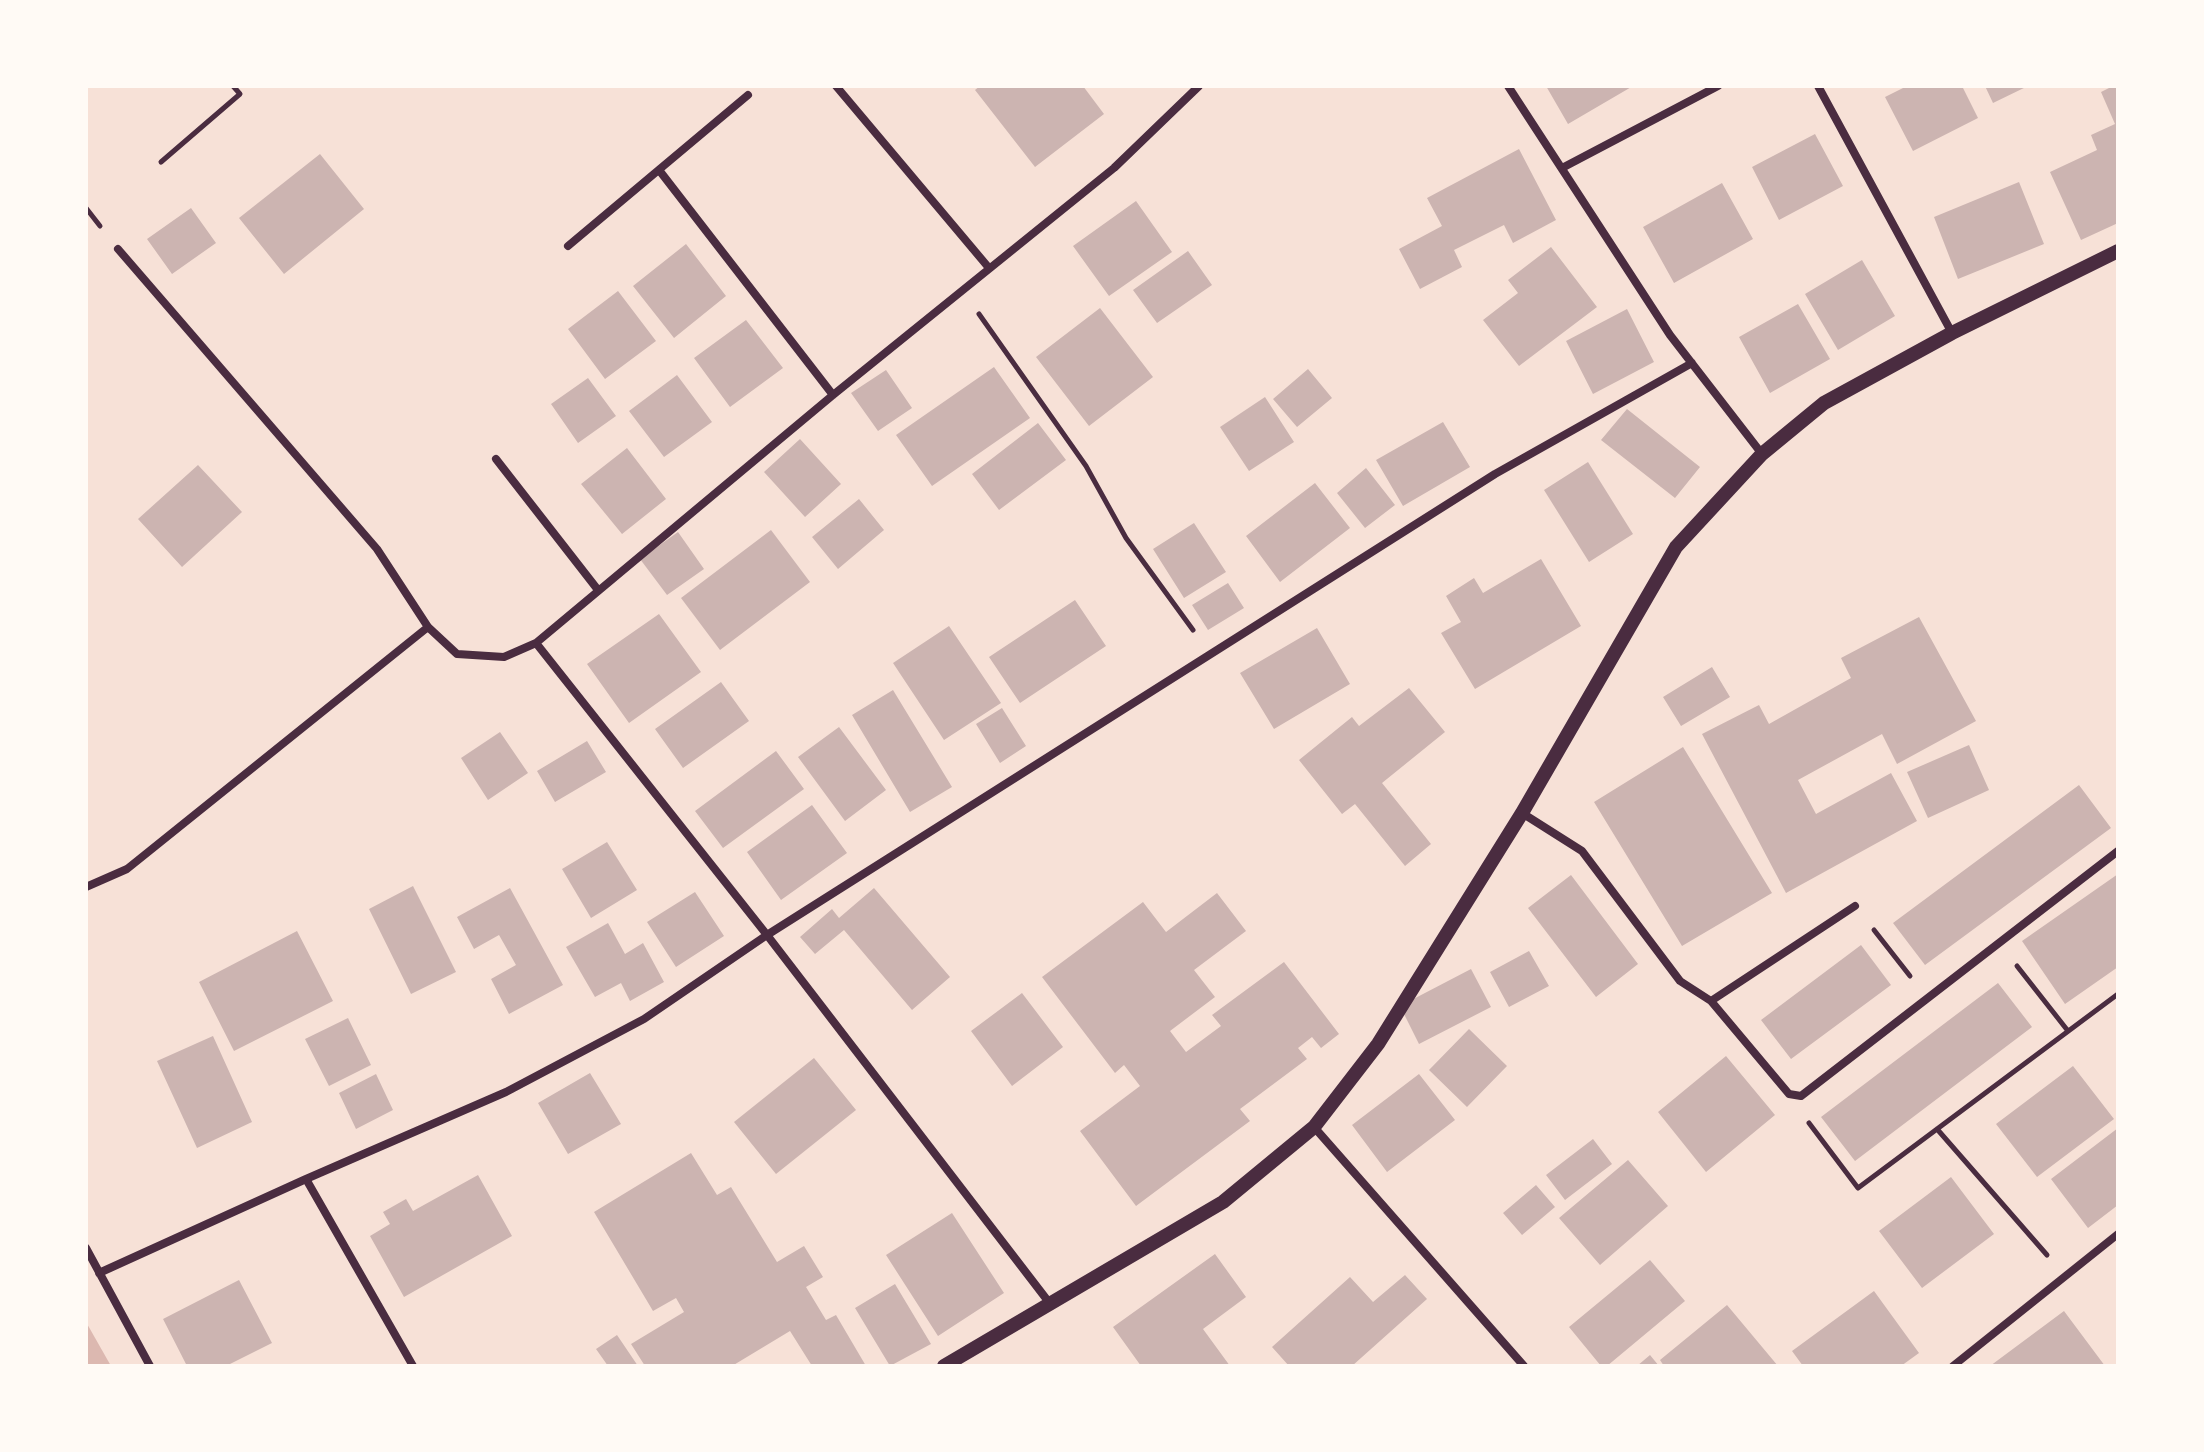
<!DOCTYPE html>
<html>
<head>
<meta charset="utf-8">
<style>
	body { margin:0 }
	#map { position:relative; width:2204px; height:1452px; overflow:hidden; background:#f7e1d7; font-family:"Noto Sans",sans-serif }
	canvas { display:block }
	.frame { position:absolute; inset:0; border:88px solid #fffaf5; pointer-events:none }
</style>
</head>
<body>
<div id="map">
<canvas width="2204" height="1452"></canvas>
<div class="frame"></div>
</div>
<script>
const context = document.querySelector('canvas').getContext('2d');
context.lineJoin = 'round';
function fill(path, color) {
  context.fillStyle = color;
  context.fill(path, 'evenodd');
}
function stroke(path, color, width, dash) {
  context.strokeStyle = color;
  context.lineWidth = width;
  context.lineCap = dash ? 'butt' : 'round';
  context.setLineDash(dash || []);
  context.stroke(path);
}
const water = new Path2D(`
	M86,1322L111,1366H86Z`);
const building = new Path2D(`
	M980,86H1083L1104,114L1035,167L975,90Z
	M1546,86H1633L1568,124Z
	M1907,86H1962L1978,118L1913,151L1885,97Z
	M1985,86H2028L1993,103Z
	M2113,86H2118V223L2081,240L2050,172L2097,150L2091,135L2115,124L2101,92Z
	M1815,134L1843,186L1779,220L1752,167Z
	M1519,149L1556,220L1513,243L1504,225L1454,250L1462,267L1420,289L1399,249L1442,226L1427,198Z
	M320,154L364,209L284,274L239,218Z
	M2019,182L2044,244L1958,279L1934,217Z
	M1722,183L1753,239L1674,283L1643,227Z
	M1136,201L1172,252L1109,296L1073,246Z
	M191,208L216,243L172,274L147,239Z
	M686,244L726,296L674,338L633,286Z
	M1551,247L1597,307L1519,366L1483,320L1518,293L1508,280Z
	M1188,251L1212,285L1157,323L1133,290Z
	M1862,260L1895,316L1838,350L1805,294Z
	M618,291L656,341L605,379L568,329Z
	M1798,304L1830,359L1770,393L1739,337Z
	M1100,308L1153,377L1089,426L1036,357Z
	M1627,309L1654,362L1593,394L1566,341Z
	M746,320L783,368L730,407L694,358Z
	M994,367L1030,418L932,486L896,435Z
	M1308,369L1332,398L1297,427L1273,399Z
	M886,370L912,408L878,431L851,393Z
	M677,375L712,422L664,457L629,411Z
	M588,378L616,416L578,443L551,404Z
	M1265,397L1294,442L1249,471L1220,427Z
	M1627,409L1700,467L1675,498L1601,440Z
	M1443,422L1470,467L1403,506L1376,460Z
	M1038,423L1066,460L999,510L972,474Z
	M800,439L841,484L805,517L764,472Z
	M627,448L666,499L622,534L581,484Z
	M1588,462L1633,534L1589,562L1544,490Z
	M198,465L242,512L182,567L138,519Z
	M1366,468L1395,505L1365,528L1337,493Z
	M1315,483L1350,528L1280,582L1246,536Z
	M859,499L884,530L838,569L812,537Z
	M1194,523L1226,572L1184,598L1153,549Z
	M771,530L810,582L720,650L681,598Z
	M678,532L704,569L667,595L640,559Z
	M1541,559L1581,626L1475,689L1441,633L1461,622L1446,596L1474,578L1483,593Z
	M1228,583L1244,608L1208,630L1192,605Z
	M1075,600L1106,646L1020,703L989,657Z
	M659,614L701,672L629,723L587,664Z
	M1919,617L1976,721L1897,764L1882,734L1798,780L1816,814L1891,773L1917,821L1786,893L1702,734L1759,705L1769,724L1851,678L1841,658Z
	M949,626L1001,703L944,740L893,663Z
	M1317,628L1350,684L1274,729L1240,673Z
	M1712,667L1730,697L1681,726L1663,697Z
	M721,682L749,721L683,768L655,729Z
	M1409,688L1445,732L1382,783L1431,844L1405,866L1355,804L1342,814L1299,760L1352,717L1359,726Z
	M893,690L952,787L910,812L852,715Z
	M1002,708L1026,746L1000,763L976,724Z
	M839,727L886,790L845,821L798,757Z
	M500,732L528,773L488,800L461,758Z
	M587,741L606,772L555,802L537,771Z
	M1969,745L1989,790L1928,818L1907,772Z
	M1683,747L1772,893L1682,946L1594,802Z
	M776,751L804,789L723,848L695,811Z
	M2079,785L2111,828L1925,965L1893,923Z
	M812,805L847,853L781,900L747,852Z
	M607,842L637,890L591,918L562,869Z
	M2118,874V967L2065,1004L2022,941Z
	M1571,875L1638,964L1596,997L1528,908Z
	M413,886L456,972L411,994L369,909Z
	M510,888L563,985L509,1014L491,979L516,965L499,935L474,949L457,917Z
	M874,888L950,977L912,1010L844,930L815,954L800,937L832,909L839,918Z
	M695,892L724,936L676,967L647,922Z
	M1217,893L1246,931L1194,970L1215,997L1170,1031L1186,1052L1221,1026L1212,1015L1284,962L1339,1034L1321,1048L1312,1037L1298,1048L1307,1059L1240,1109L1250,1121L1136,1206L1080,1131L1140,1086L1124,1065L1115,1073L1042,977L1143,902L1166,932Z
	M608,923L625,954L643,943L664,982L630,1001L621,983L595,997L566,947Z
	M297,931L333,1001L234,1051L199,982Z
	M1861,945L1891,985L1791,1059L1761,1020Z
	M1529,951L1549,986L1509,1007L1490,972Z
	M1471,969L1491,1007L1419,1044L1400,1006Z
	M1998,983L2032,1027L1855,1161L1821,1117Z
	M1022,993L1063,1047L1012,1086L971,1031Z
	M348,1018L371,1065L329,1086L305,1039Z
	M1469,1029L1507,1066L1467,1107L1429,1070Z
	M213,1036L252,1122L197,1148L157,1061Z
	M1726,1056L1775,1115L1706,1172L1658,1112Z
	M814,1058L856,1110L776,1174L734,1122Z
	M2073,1066L2114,1119L2037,1177L1996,1124Z
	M590,1073L621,1124L568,1154L538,1103Z
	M376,1074L393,1110L356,1129L339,1093Z
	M1419,1074L1455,1120L1387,1172L1352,1125Z
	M2118,1128V1205L2088,1228L2051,1179Z
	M1593,1139L1612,1164L1565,1200L1546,1175Z
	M691,1153L717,1195L731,1187L777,1262L804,1246L823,1277L806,1287L826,1320L836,1315L866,1366H812L790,1331L732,1366H645L631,1344L684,1312L676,1298L653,1311L594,1212Z
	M1628,1160L1668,1206L1600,1265L1559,1218Z
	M478,1175L512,1236L404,1297L370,1236L390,1224L383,1212L406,1199L413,1211Z
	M1951,1177L1994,1234L1922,1288L1879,1231Z
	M1536,1185L1555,1207L1522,1235L1503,1213Z
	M952,1213L1004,1293L938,1336L886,1255Z
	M1215,1254L1246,1297L1203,1329L1230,1366H1141L1113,1327Z
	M1650,1260L1685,1301L1607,1366H1601L1569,1327Z
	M1405,1275L1427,1299L1352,1366H1289L1272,1347L1350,1277L1373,1302Z
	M239,1280L272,1343L226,1366H187L163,1319Z
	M895,1284L931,1344L890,1366L855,1308Z
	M1874,1291L1919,1353L1901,1366H1803L1792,1351Z
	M1727,1305L1778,1366H1664L1660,1360Z
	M2064,1311L2105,1366H1990Z
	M617,1335L638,1366H608L596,1349Z
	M1650,1355L1659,1366H1637Z`);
const path = new Path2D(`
	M161,162L240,94L233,86
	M86,208L100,226
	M979,314L1086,466L1126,538L1193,630
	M1874,930L1910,976
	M2017,966L2068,1031
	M1809,1123L1858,1188L2118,994
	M1937,1129L2047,1255`);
const minor = new Path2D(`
	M836,86L989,268
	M1508,86L1670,335L1762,454
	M1818,86L1952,333
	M1562,168L1718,86
	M659,170L833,395
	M568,246L748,95
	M118,249L377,549L428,627L457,654L504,657L536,643L833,395L1114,168L1199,86
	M496,459L598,590
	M536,643L767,935L1051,1305
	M1522,813L1582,851L1680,981L1711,1001L1789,1094L1801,1096L2118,851
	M86,887L127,869L428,627
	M1711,1001L1855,906
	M1314,1127L1524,1366
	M86,1248L150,1366
	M99,1273L306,1179
	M413,1366L306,1179L506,1092L644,1019L767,935L1495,474L1692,363
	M1953,1366L2118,1234`);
const tertiary = new Path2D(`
	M944,1366L1223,1202L1314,1127L1378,1044L1522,813L1676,547L1762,454L1824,403L1952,333L2118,251`);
fill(water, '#dcb8b0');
fill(building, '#ccb4b1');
stroke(path, '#4a2c40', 5);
stroke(minor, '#4a2c40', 8);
stroke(tertiary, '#4a2c40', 14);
</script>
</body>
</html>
